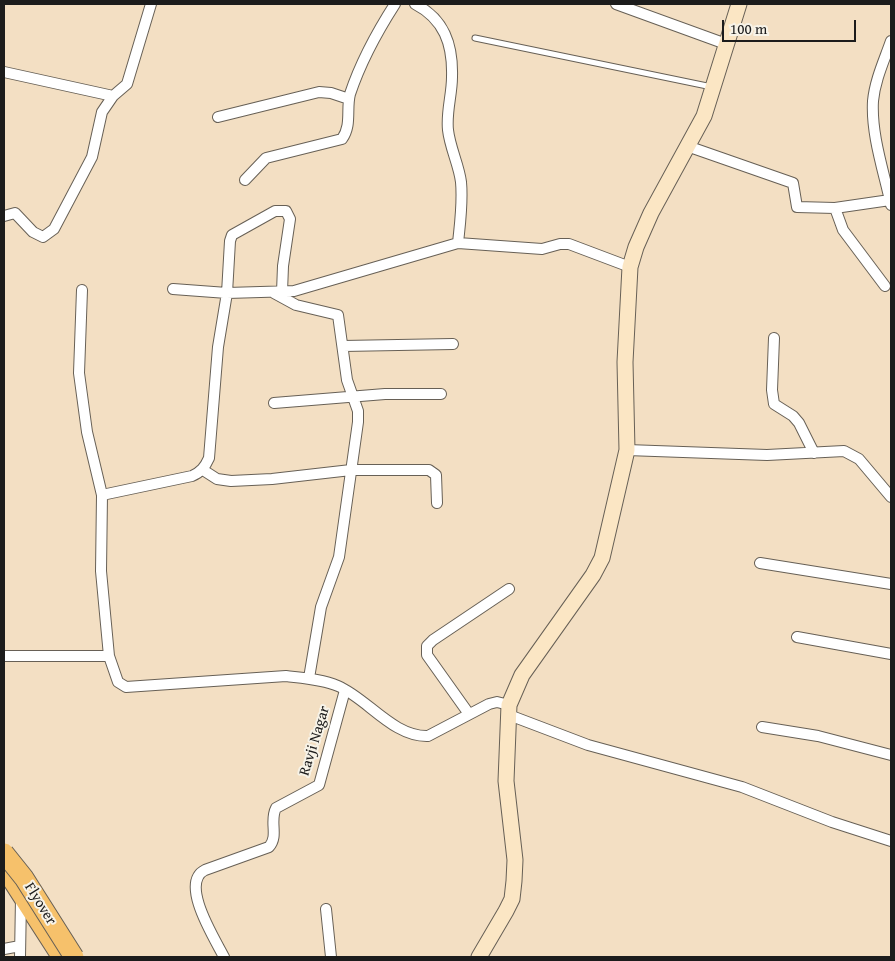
<!DOCTYPE html>
<html>
<head>
<meta charset="utf-8">
<style>
	body { margin:0 }
	#map { position:relative; width:895px; height:961px; overflow:hidden; background:#f3dfc3; font-family:"Gentium Book Plus",serif }
	canvas { display:block }
	.frame { position:absolute; inset:0; border:5px solid #1c1c1c; pointer-events:none }
	.scale { position:absolute; left:722px; top:20px; width:134px; height:22px; box-sizing:border-box; border:2px solid #1c1c1c; border-top:0; padding-left:6px; font-size:15px; line-height:18px; white-space:nowrap; color:#1c1c1c; -webkit-text-stroke:4px #f7f3e8; paint-order:stroke }
</style>
</head>
<body>
<div id="map">
<canvas width="895" height="961"></canvas>
<div class="frame"></div>
<div class="scale">100 m</div>
</div>
<script>
const context = document.querySelector('canvas').getContext('2d');
context.lineJoin = 'round';
function stroke(path, color, width, dash) {
  context.strokeStyle = color;
  context.lineWidth = width;
  context.lineCap = dash ? 'butt' : 'round';
  context.setLineDash(dash || []);
  context.stroke(path);
}
function write(font, color, halo, rows, align = 'center') {
  context.font = font + ' "Gentium Book Plus",serif';
  context.lineWidth = 4;
  context.setLineDash([]);
  context.textBaseline = 'middle';
  context.strokeStyle = halo;
  context.fillStyle = color;
  for (const [text, x, y, turn = 0] of rows) {
    context.save();
    context.translate(x, y);
    context.rotate((+turn || 0) * Math.PI / 180);
    context.textAlign = isNaN(turn) ? turn : align;
    if (halo) context.strokeText(text, 0, 0);
    context.fillText(text, 0, 0);
    context.restore();
  }
}
const lane = new Path2D(`
	M475,38L712,87`);
const street = new Path2D(`
	M415,4C444,19 453,44 452,77C452,95 446,112 448,130C450,148 459,165 461,182C463,203 460,223 458,243
	M616,4L726,44
	M891,41C884,61 875,80 873,101C871,135 884,172 891,205
	M4,72L113,96
	M218,117L319,92L331,93L349,99
	M687,146L793,183L797,207L835,208L890,200
	M245,180L266,158L342,139C352,125 346,109 350,94C361,61 377,32 395,4
	M835,208L843,230L885,286
	M4,216L15,213L33,232L43,237L54,229L92,157L102,112L113,96L127,84L151,4
	M173,289L227,293L230,241L232,235L275,211H286L290,219L283,266L282,292
	M82,290L79,373L87,432L102,495
	M274,293L296,305L338,315L347,380L358,411V422L339,557L321,607L309,678
	M774,338L772,390L774,404L793,416L799,423L814,453
	M343,346L453,344
	M274,403L385,394H441
	M627,450L767,455L844,451L859,459L891,497
	M203,470L217,479L231,481L272,479L351,470H429L436,475L437,503
	M760,563L891,584
	M797,637L891,654
	M4,656H109
	M509,705L497,702L489,704L428,736C393,737 368,699 338,686C322,679 303,678 286,676L126,687L118,682L109,656L101,571L102,495L192,476C201,472 205,467 209,458L218,347L227,293L294,291L458,243L542,249L560,244H569L630,267
	M469,714L427,655V646L433,640L509,589
	M509,715L588,745L742,787L832,822L891,841
	M762,727L818,736L891,755
	M326,909L331,957
	M4,949L20,946
	M20,957L21,898
	M224,957C215,939 179,883 205,870L269,847C279,836 269,821 276,808L319,785L345,690`);
const secondary = new Path2D(`
	M479,957L506,911L512,899L514,881L515,860L506,781L509,705L522,675L593,575L602,558L627,450L625,362L630,267L636,247L651,213L704,116L739,4`);
const primary = new Path2D(`
	M4,870L60,957`);
const highwayBridge = new Path2D(`
	M4,853L24,878L74,957`);
const streetNames = [
	["Ravji Nagar",315,741,-73],
	["Flyover",40,904,58]
];
stroke(lane, '#676056', 7);
stroke(street, '#676056', 12);
stroke(secondary, '#676056', 17);
stroke(primary, '#676056', 18);
stroke(lane, '#fff', 5);
stroke(street, '#fff', 10);
stroke(secondary, '#fbe6c4', 15);
stroke(primary, '#f6c16b', 16);
stroke(highwayBridge, '#676056', 21, []);
stroke(highwayBridge, '#f6c16b', 19);
write('15px', '#1c1c1c', '#f7f3e8', streetNames);
</script>
</body>
</html>
